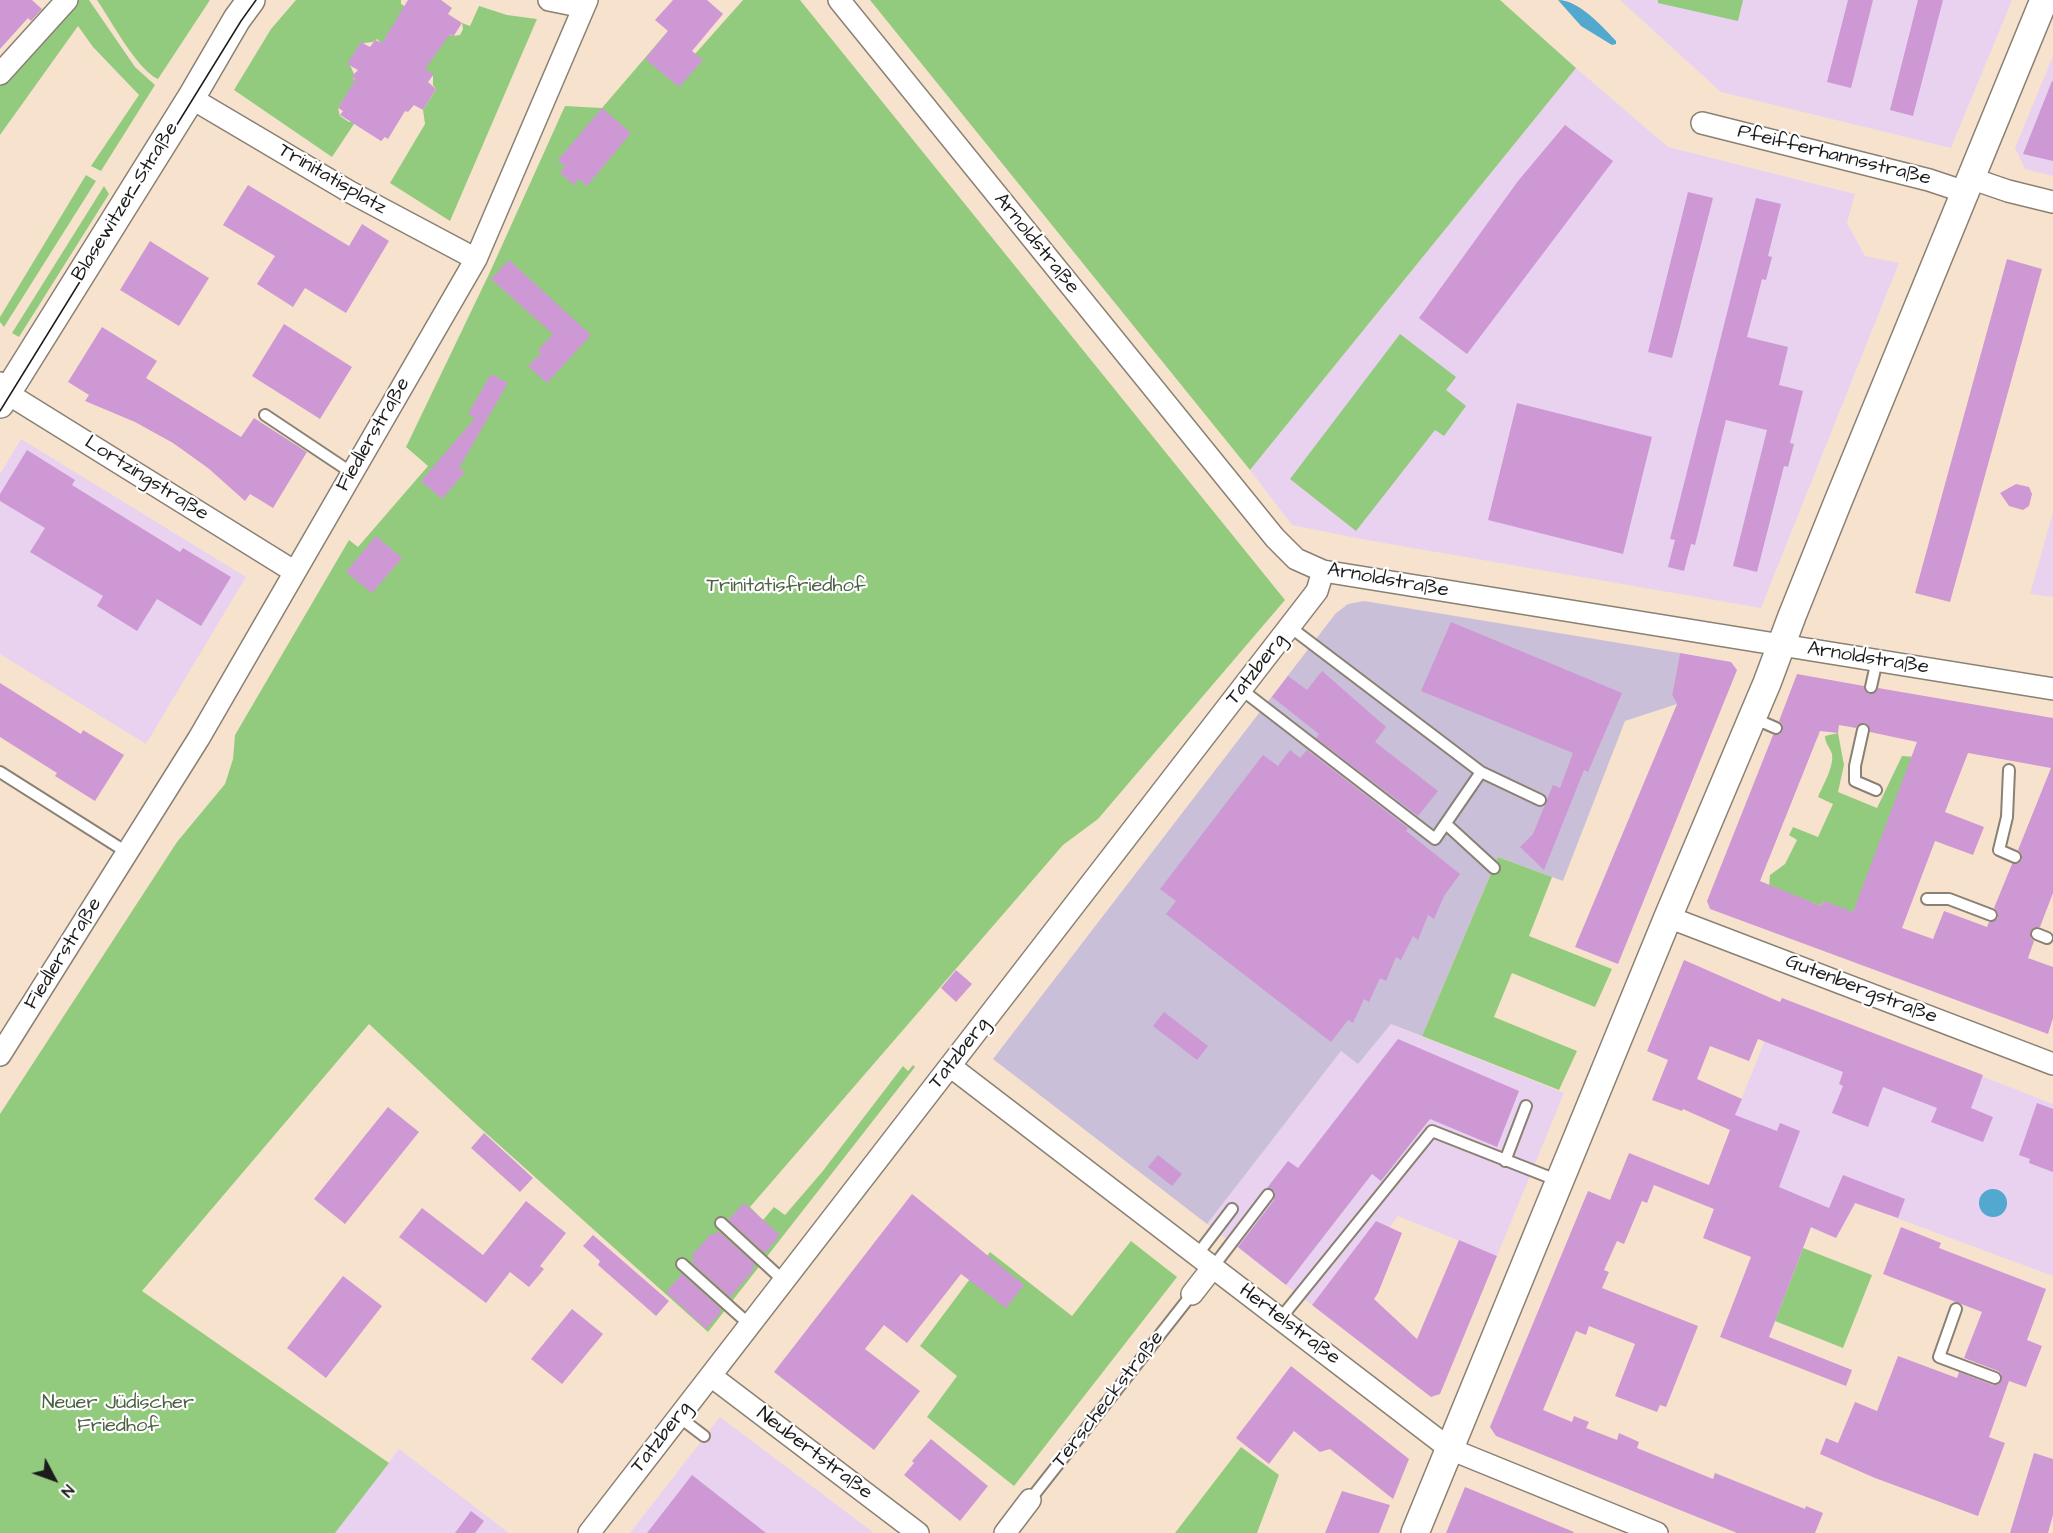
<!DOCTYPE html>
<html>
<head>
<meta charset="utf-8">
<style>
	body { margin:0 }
	#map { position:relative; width:2053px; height:1533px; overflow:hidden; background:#f7e3cd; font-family:"Architects Daughter",sans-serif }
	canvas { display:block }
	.north { position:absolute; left:24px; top:1449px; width:60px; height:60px; -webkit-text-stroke:4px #fff; paint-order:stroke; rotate:131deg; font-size:16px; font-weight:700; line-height:24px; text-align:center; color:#1c1c1c }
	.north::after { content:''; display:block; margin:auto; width:21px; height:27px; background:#1c1c1c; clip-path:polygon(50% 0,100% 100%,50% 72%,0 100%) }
</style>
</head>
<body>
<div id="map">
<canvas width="2053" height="1533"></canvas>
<div class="north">N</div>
</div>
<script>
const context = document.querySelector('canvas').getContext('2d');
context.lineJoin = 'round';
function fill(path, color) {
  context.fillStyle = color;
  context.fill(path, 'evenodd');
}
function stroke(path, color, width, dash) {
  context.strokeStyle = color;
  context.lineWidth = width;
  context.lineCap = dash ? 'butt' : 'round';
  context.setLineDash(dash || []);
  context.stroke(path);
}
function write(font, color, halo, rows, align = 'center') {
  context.font = font + ' "Architects Daughter",sans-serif';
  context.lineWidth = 4.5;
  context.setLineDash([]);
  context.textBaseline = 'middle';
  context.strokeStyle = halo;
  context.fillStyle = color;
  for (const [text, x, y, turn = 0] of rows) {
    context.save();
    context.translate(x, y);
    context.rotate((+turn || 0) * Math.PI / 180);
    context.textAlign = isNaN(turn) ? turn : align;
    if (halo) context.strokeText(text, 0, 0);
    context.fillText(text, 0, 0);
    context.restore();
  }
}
const built = new Path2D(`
	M1620,0H2012L1951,148L1721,92Z
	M2053,56V176L2025,169L2015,148Z
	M1576,68L1668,147L1855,194L1847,223L1865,256L1899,263L1761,608L1361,539L1292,525L1250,470Z
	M21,439L246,577L146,744L0,654V474Z
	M2053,512V597L2030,594Z
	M1782,998L2053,1104V1276L1856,1203L1836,1238L1750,1204L1735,1115Z
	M1391,1024L1564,1093L1497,1256L1398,1216L1389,1228L1376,1221L1312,1305L1207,1224L1341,1051L1358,1063Z
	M720,1417L874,1533H630Z
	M399,1449L509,1533H335Z`);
const industrial = new Path2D(`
	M1364,601L1680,653L1672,695L1677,704L1625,721L1563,881L1498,857L1422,1036L1391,1024L1358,1064L1341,1051L1207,1224L993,1059L1336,613L1348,604Z`);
const green = new Path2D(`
	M72,0H89L135,67L155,85L101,171L91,166L139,95L93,47L78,26L0,135V80Z
	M97,0H210L158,79C138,71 110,19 97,0Z
	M296,0H401V4L408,8L384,46L377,39L373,42L364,43L350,65L354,74L353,78L355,80L357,78L338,108L340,116L349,122L356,121L332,157L234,90L271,29Z
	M743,0H800L1285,600L1098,819L1063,845L750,1207L763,1220L774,1207L785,1215L822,1172L903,1066L908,1071L913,1065L915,1067L708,1332L478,1126L369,1024L142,1291L389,1463L335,1533H0V1114L177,842L225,784L233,759L235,735L349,540L358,547L428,466L406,447L490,272L565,106L602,108L668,31L695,54Z
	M870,0H1500L1576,68L1250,470Z
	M1658,0H1743L1738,21L1658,3Z
	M479,6L507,15L537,19L450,221L390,183L425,124L423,110L436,89L433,85V76L423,70L430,59L433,58L446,32L452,36L460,35L463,29L462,23L470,26Z
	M86,175L96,181L4,327L0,322V317Z
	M104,186L109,194L19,337L12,333Z
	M1400,334L1456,377L1446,390L1466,406L1444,436L1435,430L1356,531L1290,479Z
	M1838,733L1844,765L1838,792L1877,808L1902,756L1917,757L1851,918L1824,901L1821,906L1769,886L1770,875L1785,864L1797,840L1789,835L1793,827L1818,837L1833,804L1818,797C1823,785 1834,767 1832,754C1830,748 1825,743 1825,736Z
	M1498,857L1552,877L1529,936L1612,969L1595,1007L1512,973L1494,1017L1577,1051L1559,1090L1422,1036Z
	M1131,1241L1177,1277L1014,1486L927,1417L957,1376L920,1346L990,1252L1072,1316Z
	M1803,1248L1872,1275L1843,1348L1775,1321Z
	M1241,1447L1279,1475L1257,1533H1175Z`);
const water = new Path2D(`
	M1558,0C1579,0 1603,27 1616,41V44L1612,45L1581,26Z
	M1979 1203a14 14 0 1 1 28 0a14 14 0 1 1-28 0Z`);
const building = new Path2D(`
	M0,0H32L42,9L31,21L28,18L0,49Z
	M408,0H441L452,8L448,14L462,23L453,37L450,34L425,69L434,74L428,82L436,89L423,110L414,105L408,112L405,111L388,139L385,137L381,141L340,115L343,111L338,108L355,80L352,76L358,70L347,64L361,42L370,47L375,40L382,43Z
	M673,0H707L723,14L692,51L703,60L679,87L645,59L668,31L655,20Z
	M1848,0H1873L1851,88L1827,82Z
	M1918,0H1943L1913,116L1890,110Z
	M2052,81H2053V161L2023,154Z
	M602,108L631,133L587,186L579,179L574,185L560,173L565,167L558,160Z
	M1565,125L1613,161L1467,354L1419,318L1518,181Z
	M248,185L349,246L362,224L389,241L346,313L305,288L293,307L257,284L275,256L223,225Z
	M1688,192L1713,198L1672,358L1648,352Z
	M1756,198L1781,204L1768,256L1772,257L1766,280L1762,279L1747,337L1788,347L1779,385L1803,391L1790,443L1794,444L1788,467L1784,466L1757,572L1733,566L1767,430L1726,420L1695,545L1691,544L1684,571L1668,567L1675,540L1670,539Z
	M150,241L209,278L179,326L120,290Z
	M2007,259L2042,269L1950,602L1915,593Z
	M509,260L591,335L547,383L528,366L541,353L538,350L553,334L491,279Z
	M284,324L352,367L320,419L252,376Z
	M102,327L157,361L146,378L241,437L254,418L307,452L273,508L250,494L245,501L208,468L173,443L135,422L85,401L89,395L68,382Z
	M491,374L508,383L459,468L465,472L442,499L421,481L475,418L468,414Z
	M1517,403L1652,437L1623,554L1488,520Z
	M27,450L75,480L72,485L180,552L183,548L231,577L201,626L157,599L137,631L97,606L103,596L30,552L45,528L0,501V494Z
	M2016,484L2029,487L2032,494L2029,506L2023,510L2009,506L2000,493Z
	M376,536L402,558L372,593L346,572Z
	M1451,622L1622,693L1588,772L1584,770L1544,870L1520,847L1533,834L1553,785L1560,788L1573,753L1421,691Z
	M1680,653L1731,662L1737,670L1618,964L1575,947L1677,704L1672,695Z
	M1322,671L1386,727L1375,742L1438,791L1418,816L1316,738L1319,734L1272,697L1288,676L1307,690Z
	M1797,674L1864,686L1866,692L1870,694L1876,692L1878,688L2053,718V893L2040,927L2033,928L2030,932L2031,938L2034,941L2028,958L2053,967V1018L2048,1034L1710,909L1707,901L1773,735L1780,734L1783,730L1782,724L1779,721ZM1864,723L1868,725L1870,732L1917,742L1853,912L1824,901L1821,906L1760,881L1820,731L1838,733L1839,725L1856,728L1858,725ZM1968,753L2051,768L2018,850L2021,853L2022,859L2019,863L2012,864L1994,908L1998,913V918L1993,922H1989L1987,927L1944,911L1933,939L1902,928L1935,841L1973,855L1984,827L1945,812Z
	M0,683L81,734L83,730L124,755L95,801L55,776L57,773L0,737Z
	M1290,750L1300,758L1307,750L1408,828L1406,831L1460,874L1444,896L1434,919L1428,915L1418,940L1413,936L1401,960L1396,957L1386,981L1380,978L1369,1002L1364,999L1353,1023L1348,1020L1331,1042L1166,914L1176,901L1160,889L1263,755L1278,766Z
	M1684,960L1780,1002L1782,998L1983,1075L1971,1108L1993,1117L1983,1142L1931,1122L1937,1108L1883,1087L1868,1127L1832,1113L1843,1086L1839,1084L1843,1072L1758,1039L1749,1061L1710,1046L1697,1079L1742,1099L1735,1115L1777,1131L1780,1123L1800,1131L1779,1187L1829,1208L1843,1175L1905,1199L1898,1218L1855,1203L1836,1238L1811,1227L1769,1337L1852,1370L1846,1386L1720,1337L1751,1257L1703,1238L1714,1209L1654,1185L1647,1203L1642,1201L1624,1244L1617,1241L1604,1270L1609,1272L1602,1288L1698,1326L1666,1407L1660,1405L1657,1412L1615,1396L1635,1344L1589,1326L1586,1335L1576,1331L1543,1410L1572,1422L1574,1416L1589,1422L1586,1428L1617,1440L1619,1433L1639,1442L1637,1448L1713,1479L1715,1473L1805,1509L1806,1506L1823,1513L1815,1533H1737L1496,1436L1490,1427L1588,1191L1610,1200L1629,1153L1709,1185L1730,1130L1683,1109L1682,1111L1652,1100L1668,1060L1647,1051Z
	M956,970L972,984L956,1002L941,988Z
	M1164,1012L1208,1046L1197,1060L1153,1026Z
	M1398,1039L1519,1091L1497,1147L1430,1119L1381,1181L1372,1174L1286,1285L1238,1247L1274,1200L1275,1192L1267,1188L1288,1161L1298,1168Z
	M2037,1103L2053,1109V1172L2029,1163L2030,1159L2019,1155Z
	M388,1107L419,1132L345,1224L314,1199Z
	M484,1133L533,1178L520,1192L471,1148Z
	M1158,1155L1182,1174L1172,1186L1148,1167Z
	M912,1194L1024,1285L1006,1308L961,1274L907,1343L884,1325L865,1349L920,1391L874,1450L774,1372Z
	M526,1201L566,1233L540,1266L544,1269L529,1287L510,1272L486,1303L399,1237L422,1208L483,1255Z
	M744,1203L780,1235L765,1253L728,1220Z
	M1376,1221L1402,1233L1378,1293L1374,1299L1417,1339L1459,1240L1497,1256L1440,1394L1431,1397L1312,1305Z
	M1901,1227L1941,1243L1939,1248L2046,1289L2027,1340L2042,1346L2026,1387L2009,1381L1989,1437L2005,1443L1978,1516L1875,1478L1820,1454L1826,1438L1838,1443L1855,1402L1877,1411L1898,1356L1957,1378L1959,1372L1993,1385L1999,1384L2002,1380L2001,1374L1998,1371L1964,1358L1982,1312L1883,1274Z
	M718,1231L755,1264L752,1268L754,1270L730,1297L692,1263L695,1259L691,1256L712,1233L714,1235Z
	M593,1235L669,1301L656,1316L598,1265L600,1261L583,1246Z
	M682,1274L720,1308L719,1310L721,1312L706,1329L666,1292Z
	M343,1276L382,1306L326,1378L287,1348Z
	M572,1309L603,1334L562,1384L531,1359Z
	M1291,1366L1409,1459L1393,1499L1330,1449L1320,1452L1294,1431L1269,1464L1236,1438Z
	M931,1439L988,1486L960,1521L904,1475L914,1463L912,1461Z
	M2034,1453L2053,1459V1515L2048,1533H2010Z
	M692,1475L766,1533H647Z
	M1465,1487L1574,1532L1573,1533H1446Z
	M1342,1491L1390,1505L1379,1533H1325Z
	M471,1511L484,1521L475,1533H455Z`);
const service = new Path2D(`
	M265,415L352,473
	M1290,627L1481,772L1540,800
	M1871,687L1877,660
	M1242,690L1435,839L1481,772
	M1753,718L1776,728
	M1863,730L1855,766V781L1876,790
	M2009,770L2007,817L1999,850L2015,857
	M0,772L128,853
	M1446,824L1494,868
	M1927,899H1949L1991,915
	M2037,934L2047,938
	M1505,1161L1526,1106
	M721,1223L784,1281
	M1197,1255L1232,1209
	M682,1264L750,1325
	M1213,1267L1268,1195
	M1956,1309L1939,1357L1995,1378
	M1280,1319L1432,1131L1559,1181
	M679,1417L704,1436
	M1030,1500L1192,1294`);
const minor = new Path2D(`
	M549,0L584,7
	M839,0L1275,538L1296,559L1323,571L2053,689
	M0,74L67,0
	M191,98L350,192L476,259
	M1702,123L1929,180L1965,192
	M1970,178L2008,191L2053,202
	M0,383L10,395L295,572
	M1668,917L2053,1064
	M0,1055L199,738L476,259L587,0
	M950,1066L1450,1449L1657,1533
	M1192,1294L1213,1267
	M711,1376L918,1533
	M589,1533L1317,591L1323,571
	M1005,1533L1030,1500`);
const tertiary = new Path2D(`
	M0,404L191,98L237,19L251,0
	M1415,1533L1668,917L1767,683L1792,616L1837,504L2044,0`);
const tram = new Path2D(`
	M0,411L241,21L256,0`);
const streetNames = [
	["Pfeifferhannsstraße",1834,156,14],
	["Trinitatisplatz",332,180,30],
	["Blasewitzer Straße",126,202,-58],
	["Arnoldstraße",1036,244,51],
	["Fiedlerstraße",374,435,-60],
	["Lortzingstraße",146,479,32],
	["Arnoldstraße",1388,581,10],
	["Arnoldstraße",1868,659,9],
	["Tatzberg",1257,670,-52],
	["Fiedlerstraße",64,954,-58],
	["Gutenbergstraße",1861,990,21],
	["Tatzberg",960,1054,-52],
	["Hertelstraße",1289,1325,37],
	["Terscheckstraße",1109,1400,-52],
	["Tatzberg",662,1438,-52],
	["Neubertstraße",814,1454,37]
];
const parkNames = [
	["Trinitatisfriedhof",786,587],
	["Neuer Jüdischer",118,1404],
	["Friedhof",118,1427]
];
fill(built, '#e8d2ef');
fill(industrial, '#c9bfd8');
fill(green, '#93cb7e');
fill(water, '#52a8ce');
fill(building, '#ce98d5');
stroke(service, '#8a8074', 14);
stroke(minor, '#8a8074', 24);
stroke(tertiary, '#8a8074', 30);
stroke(service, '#fff', 10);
stroke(minor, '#fff', 21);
stroke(tertiary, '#fff', 27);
stroke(tram, '#1c1c1c', 1.5);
write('20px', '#1c1c1c', '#fff', streetNames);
write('20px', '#4c6243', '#fff', parkNames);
</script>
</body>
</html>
